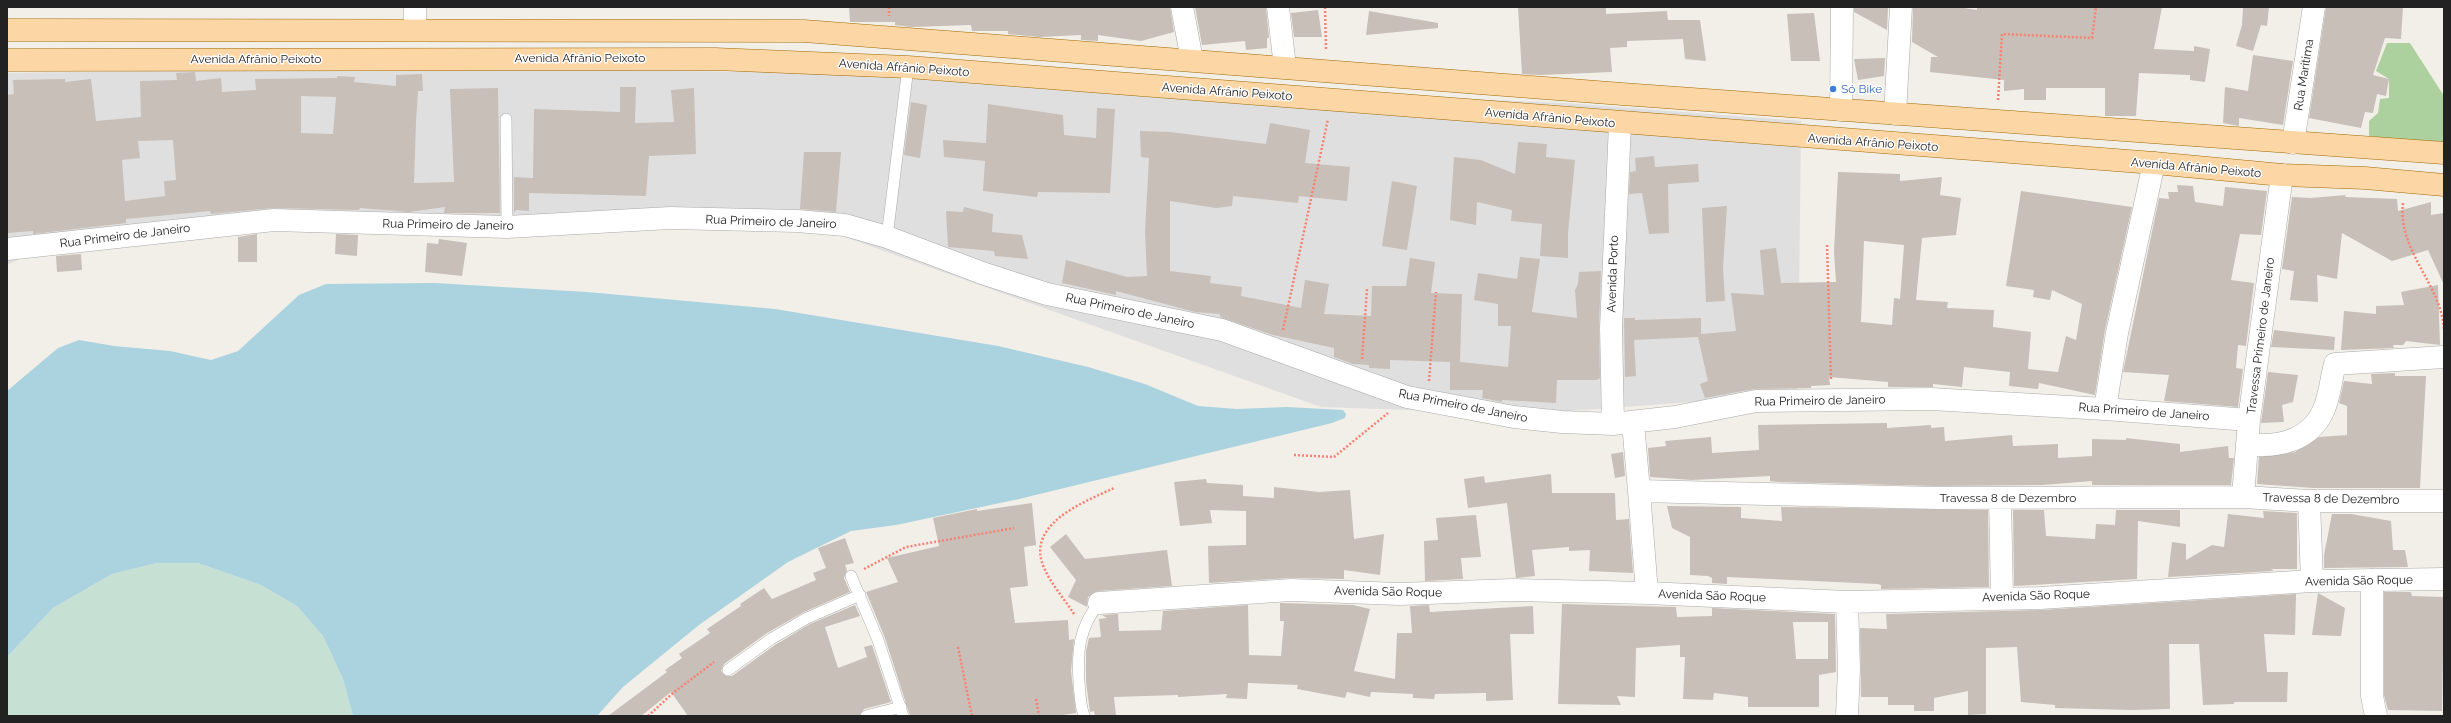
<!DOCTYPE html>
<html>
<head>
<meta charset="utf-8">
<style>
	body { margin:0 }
	#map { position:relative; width:2451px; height:723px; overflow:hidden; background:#f2efe9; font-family:Raleway,sans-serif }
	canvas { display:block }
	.frame { position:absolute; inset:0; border:8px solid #222; pointer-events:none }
</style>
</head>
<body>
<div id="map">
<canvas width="2451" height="723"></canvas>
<div class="frame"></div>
</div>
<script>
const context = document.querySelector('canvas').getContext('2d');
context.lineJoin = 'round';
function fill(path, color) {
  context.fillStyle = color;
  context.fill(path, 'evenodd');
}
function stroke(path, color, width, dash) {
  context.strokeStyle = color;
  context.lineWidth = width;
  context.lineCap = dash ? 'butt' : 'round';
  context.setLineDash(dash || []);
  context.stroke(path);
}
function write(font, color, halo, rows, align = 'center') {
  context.font = font + ' Raleway,sans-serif';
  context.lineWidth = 3;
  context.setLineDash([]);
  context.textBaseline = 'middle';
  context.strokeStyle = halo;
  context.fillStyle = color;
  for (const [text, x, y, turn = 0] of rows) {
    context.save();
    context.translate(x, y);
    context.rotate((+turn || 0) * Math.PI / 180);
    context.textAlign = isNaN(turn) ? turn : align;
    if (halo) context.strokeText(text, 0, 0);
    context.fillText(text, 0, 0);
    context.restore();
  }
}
const residential = new Path2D(`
	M265,63L384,68L867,73L1565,103L1801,121L1798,394L1531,414L1321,407L789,217L474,220L283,217L28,255L7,265V73L144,71Z`);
const forest = new Path2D(`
	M2387,43H2410L2444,96V146L2369,136V121L2378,113L2380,99L2389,98V79L2376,71Z`);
const wetland = new Path2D(`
	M157,563H198L261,585L297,606L323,636L343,679L353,716H7V657L53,608L112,574Z`);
const water = new Path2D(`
	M435,283L587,292L775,309L998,346L1088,367L1145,384L1198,406L1237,409L1287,407L1343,410L1346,414L1345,418L1332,423L1019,499L896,525L851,531L788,562L699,625L623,687L597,716H353L343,679L323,636L297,606L261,585L198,563H157L112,574L53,608L7,657V391L58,348L79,340L114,346L170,351L211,360L238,351L299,295L326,284Z`);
const building = new Path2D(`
	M849,7H1170L1174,32L1141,41L1098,35V41L1081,40V35L1040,37L1008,34V31H972L971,25L911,27L895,25V22H850Z
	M1195,7H1266L1269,38H1267V48L1246,50L1245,41L1202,45Z
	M1518,7H1606V14L1667,11L1668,20H1700L1706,61L1685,59L1683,39L1627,41V47L1610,48L1612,72L1541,75L1522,74Z
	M1854,7H1888L1887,30L1854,12Z
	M1913,7H1957L1977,10V7H2162L2154,49L2194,51V46L2210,49L2205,82L2190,80V75L2139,73L2136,116H2105V88H2046V100H2024V89L2004,91V80L1930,72L1931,57H1938L1912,42Z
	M2243,7H2269L2267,26L2261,25L2253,51L2236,46L2242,25Z
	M2326,7H2403L2401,39L2385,38L2373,75L2389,79L2386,96L2377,94L2373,113L2365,112L2361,128L2309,118Z
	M1318,10L1322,37H1294L1291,13Z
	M1369,11L1438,23V28L1366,35Z
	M1814,13L1820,61H1791L1787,14Z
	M2253,55L2293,61L2283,125L2239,118V126L2223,123L2225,87L2248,91Z
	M1885,58L1884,76L1858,80L1854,59Z
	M195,72L196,81L221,78L222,92L256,90L255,79L337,78V76L355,77L354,82L396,86V75L422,74L423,91H418L416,122L414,183L454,182L450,89L498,88L500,213H444L445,207L409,212L360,208L359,210L273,208L211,214L210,211L126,219V223L33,234V231L7,233V95L14,94L13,80L65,79V82L91,79L96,121L141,117L140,81L177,80L176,73ZM301,96L336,97L333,134L301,133ZM173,140L176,180L164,181L165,196L125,201L122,160L140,158L138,141Z
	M620,87H636L635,123L674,122L671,90L694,88L696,154L649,156L646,196L529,193V211L516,210L514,213V177L533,178L534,109L620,112Z
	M911,102L927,105L920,158L904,155Z
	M988,104L1063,115L1064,135L1096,138L1097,108L1115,109L1110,193L1038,192L1037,197L983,191L985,161L944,157L943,140L986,143Z
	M1270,123L1310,130L1305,163L1350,167L1347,201L1299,196L1298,203L1233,196L1232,206L1216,208L1170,201V271L1211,276L1210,283L1242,287L1241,296L1301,308L1305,280L1329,284L1324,314L1371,316L1372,286H1406L1410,258L1435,262L1431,293L1462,294L1460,362L1508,367L1511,326H1498V304L1474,300L1478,273L1517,279L1520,257L1540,259L1532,312L1577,318L1575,290L1578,284L1579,272L1601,271L1599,327L1600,378L1597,380H1557L1556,403L1502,400V402L1482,398L1483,390H1450V362L1390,360V369L1369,368V365L1353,364L1334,357V348L1273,335L1220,317V314L1195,312L1116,291V295L1062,283L1066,260L1127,277L1147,276L1145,232L1149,158L1141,157L1140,131L1170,132L1266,144Z
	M1518,142L1547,144L1546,157L1575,160L1568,233V258L1540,256L1542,224L1511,221L1512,210L1477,202L1476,225L1450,220L1454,157L1481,160L1515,174Z
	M804,152H841L836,212L800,209Z
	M1654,156L1655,167L1698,164L1699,182L1668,184L1669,233L1649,234L1642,193L1629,194L1630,172L1636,171L1635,158Z
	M1838,172L1900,174V181L1942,177L1940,195L1961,198L1956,235L1922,238L1916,300L1948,302L1947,308L1994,310L1993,327L2031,332L2028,369L2058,372L2066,336L2076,340L2082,304L2052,290L2050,300L2033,297L2034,290L2006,286L2021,191L2132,207L2105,330L2095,395L2039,383L2038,389L2009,386L2010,372L1964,367L1962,387L1933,384V387H1888V382L1829,377L1830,385L1811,386V388L1754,389L1705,398L1700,384L1708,381L1698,337L1634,340L1636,376L1625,377L1624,318H1635V320L1701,318V334L1736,331L1731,293L1764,295L1760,250L1776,248L1781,283L1836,282L1834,252ZM1864,241L1904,245L1900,299L1894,298L1892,325L1861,322Z
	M1392,181L1417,186L1407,250L1382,246Z
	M2177,185L2193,186L2195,202L2223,206L2225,187L2267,191L2261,235L2240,234L2231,280L2254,283L2246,346L2238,345L2236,368L2243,369L2238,407L2164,401L2169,375L2123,372L2159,198L2169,199L2168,192H2178Z
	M2346,195L2345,197L2397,199L2398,211L2431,202V215L2444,213V285L2428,250L2392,261L2342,233L2337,279L2317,275L2318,302L2290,300L2294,271L2282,269L2292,197L2310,198Z
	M1727,206L1723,268L1725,301L1706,302L1702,208Z
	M964,207L993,214L992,232L1022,235L1028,259L995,256L994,251L948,247L946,211L963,212Z
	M257,234V262H238V237Z
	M336,234L358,235L357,256L335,254Z
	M439,239L467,243L462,276L425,272L427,243L438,244Z
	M81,254L82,270L57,272L56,256Z
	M2438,285L2440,345L2406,341L2403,345H2393L2394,348L2341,350L2344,311L2376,314V306L2404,305L2401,292Z
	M2274,330L2335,337L2334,350L2271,347Z
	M2268,372L2298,375L2293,402L2282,405L2284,422L2261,423Z
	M2395,373V376H2426L2420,488H2314L2257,484L2259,457L2295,452L2319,437L2347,435V406L2339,403L2344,381L2372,384L2371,374Z
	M1887,423V428L1931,425V428L1944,427L1945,441L2012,435L2013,446L2058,444V458L2092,456V439L2126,440V438L2180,444V452L2228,446L2229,458H2234L2231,485H2092V481L2042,485L1936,486L1779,482L1770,481V476L1692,480L1650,477L1648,448L1666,446L1665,441L1711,437L1712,453L1759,450L1758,425Z
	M1623,452L1625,476L1615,478L1611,454Z
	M1551,474L1552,493H1615L1616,520L1629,519L1633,573L1589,571L1590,550L1569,551V547L1532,550L1535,576L1516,578L1507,503L1468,508L1464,479L1484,476L1485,483Z
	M1206,479L1207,483L1243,485V496L1274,498V487L1319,492L1350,490L1354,539L1384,534L1380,575L1344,570V579L1290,578L1209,583L1208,546L1246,545V511L1210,510L1212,523L1180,526L1174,482Z
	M1032,503L1036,545L1024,547L1028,586L1010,588L1015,623L1068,620L1069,640L1074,639L1071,671L1076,713L1056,716H910L885,638L866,592L898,582L887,558L939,546L933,518L977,509V511Z
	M1667,506L1741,507V518L1782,521L1781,507L1988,510L1989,587L1881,589V585L1878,584L1727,577V584L1712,583V578L1708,576L1690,575V537L1672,528Z
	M2013,510H2044L2046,536L2095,539L2096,524L2115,525L2116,510H2180V527L2138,521L2137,579L2014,586Z
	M2263,511L2297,513V569H2271L2274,571L2168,577L2172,542L2186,544V560L2212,545L2224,547L2228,514L2264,518Z
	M2332,514H2351L2391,521L2393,550H2405L2408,567L2324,568V555Z
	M1476,515L1481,557L1461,558L1463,579L1425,581L1424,541L1438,540L1436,518Z
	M1066,534L1085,559L1167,550L1172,586L1098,591L1088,597L1087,607L1068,597L1076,580L1050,547Z
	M845,538L854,563L845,565L847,570L844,578L850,592L804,612L767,633L724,664L721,671L726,676H732L775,645L810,624L855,605L860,616L825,627L838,668L867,657L864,647L872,645L891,702L864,709L859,716H688L671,692L641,716H608L667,672L665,670L682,658L679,654L710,633L707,629L741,606L740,604L764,588L772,599L816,580L813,573L826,568L818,548Z
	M2384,592H2411L2412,596L2444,597L2442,711L2388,710L2384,695Z
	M2318,593L2345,608L2341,636L2312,635Z
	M2296,594L2295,635L2264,634L2267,672H2288L2287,702H2234V704L2203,705L2199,644H2169L2170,709L2132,710L2055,708V705L2021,702L2017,647L1986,648V714L1968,715V691L1934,698V711H1914V705H1888V697H1861L1860,628L1887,629L1886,614L2041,610Z
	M1280,603L1353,605L1370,609L1354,671L1395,679L1397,633H1412L1410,606L1429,605L1430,612L1533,606L1534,634H1510L1513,700L1486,701V693L1435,694L1434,699L1413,698V694L1371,692L1370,697L1347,692L1345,698L1297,689L1298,685L1248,683L1247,699L1226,698L1227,694L1178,697V695L1114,697L1116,716H1095L1094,711L1090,712L1086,682V651L1089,638L1101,637L1099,619L1107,618L1102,615L1118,614L1119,631L1161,630L1163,611L1248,605L1249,655L1281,656L1284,621H1280Z
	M1562,604L1676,607L1677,617L1712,616V608L1835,614L1836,672L1819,675V707H1748V697L1714,693L1713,700L1683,699L1685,657H1680V645L1636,648L1635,697L1617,696L1621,705L1558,704ZM1793,622H1828V659H1796Z`);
const path = new Path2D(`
	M889,7V16
	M1325,7L1326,51
	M1998,100L2002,34L2092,38L2096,7
	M2403,203C2397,250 2441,284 2444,329
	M1827,245L1831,379
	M1283,330L1328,119
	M1362,359L1367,289
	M1429,381L1436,292
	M1294,455L1334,457L1388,413
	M864,569L906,547L1014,528
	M1074,614C1065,600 1052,585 1045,570C1023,525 1082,503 1114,488
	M958,647L972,716
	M1036,699L1039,716
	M648,716L673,693L714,662`);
const service = new Path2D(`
	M506,119L507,227
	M887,237L908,67
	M851,576L878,640L903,716
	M728,670L771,639L807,618L860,595
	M866,716L901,707
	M1084,716C1080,705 1080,694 1079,682C1077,651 1079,628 1099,603`);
const minor = new Path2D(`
	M415,7V28
	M1182,7L1192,60
	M1278,7L1285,67
	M1841,110L1842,7
	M1895,114L1901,7
	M2293,143L2314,7
	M7,249L274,220L507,227L670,218L797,221L845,225L887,237L982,273L1047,294L1222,330L1407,397L1514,417L1562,422L1613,424L1675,417L1756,401L1931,399L2105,409L2249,420
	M2105,409L2117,333L2154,163
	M1633,423L1639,491L1936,498L2243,497L2309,501H2444
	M1613,424L1611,328L1620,124
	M2247,444C2277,448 2311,441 2324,409C2330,395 2331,379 2335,364L2444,357
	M1639,491L1647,593
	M2243,497L2249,420L2282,175
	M2000,498L2002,598
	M2309,501L2312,581
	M2372,580V696L2376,716
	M1847,602L1849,669L1847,716
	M1099,603L1291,590L1399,594L1513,590L1647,593L1847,602L2040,598L2312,581L2444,579`);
const primary = new Path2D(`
	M7,30L804,31L1622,94L2444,153
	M7,60L715,59L908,67L2154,163L2282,175L2365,178L2444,185`);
const markers = [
	[1833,89,4,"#3f7fe0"]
];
const streetNames = [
	["Avenida Afrânio Peixoto",580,58],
	["Avenida Afrânio Peixoto",256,59],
	["Avenida Afrânio Peixoto",904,68,4],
	["Rua Maritima",2304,75,-81],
	["Avenida Afrânio Peixoto",1227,92,4],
	["Avenida Afrânio Peixoto",1550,118,5],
	["Avenida Afrânio Peixoto",1873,143,4],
	["Avenida Afrânio Peixoto",2196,168,5],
	["Rua Primeiro de Janeiro",771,222,2],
	["Rua Primeiro de Janeiro",448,225,1],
	["Rua Primeiro de Janeiro",125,236,-7],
	["Avenida Porto",1613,274,-88],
	["Rua Primeiro de Janeiro",1130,311,12],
	["Travessa Primeiro de Janeiro",2261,336,-83],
	["Rua Primeiro de Janeiro",1820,401,-1],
	["Rua Primeiro de Janeiro",1463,406,11],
	["Rua Primeiro de Janeiro",2144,412,4],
	["Travessa 8 de Dezembro",2008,498],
	["Travessa 8 de Dezembro",2331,499,1],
	["Avenida São Roque",2359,581,-1],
	["Avenida São Roque",1388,592,1],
	["Avenida São Roque",1712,596,2],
	["Avenida São Roque",2036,596,-2]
];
const shopNames = [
	["Só Bike",1841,89]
];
fill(residential, '#e0dfdf');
fill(forest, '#add19e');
fill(wetland, '#c6e0d4');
fill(water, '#aad3df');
fill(building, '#c7bfb8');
stroke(service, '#a9a9a9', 12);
stroke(minor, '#a9a9a9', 23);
stroke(primary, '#a06b00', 23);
stroke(path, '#fa8072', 2.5, [2, 2]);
stroke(service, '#fff', 11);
stroke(minor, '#fff', 22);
stroke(primary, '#fcd6a4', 22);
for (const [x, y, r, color] of markers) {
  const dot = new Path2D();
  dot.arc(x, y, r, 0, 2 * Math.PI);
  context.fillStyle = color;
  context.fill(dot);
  stroke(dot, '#fff', 1.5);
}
write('12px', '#222', '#fff', streetNames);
write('12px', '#366cbe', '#fff', shopNames, 'left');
</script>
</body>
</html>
